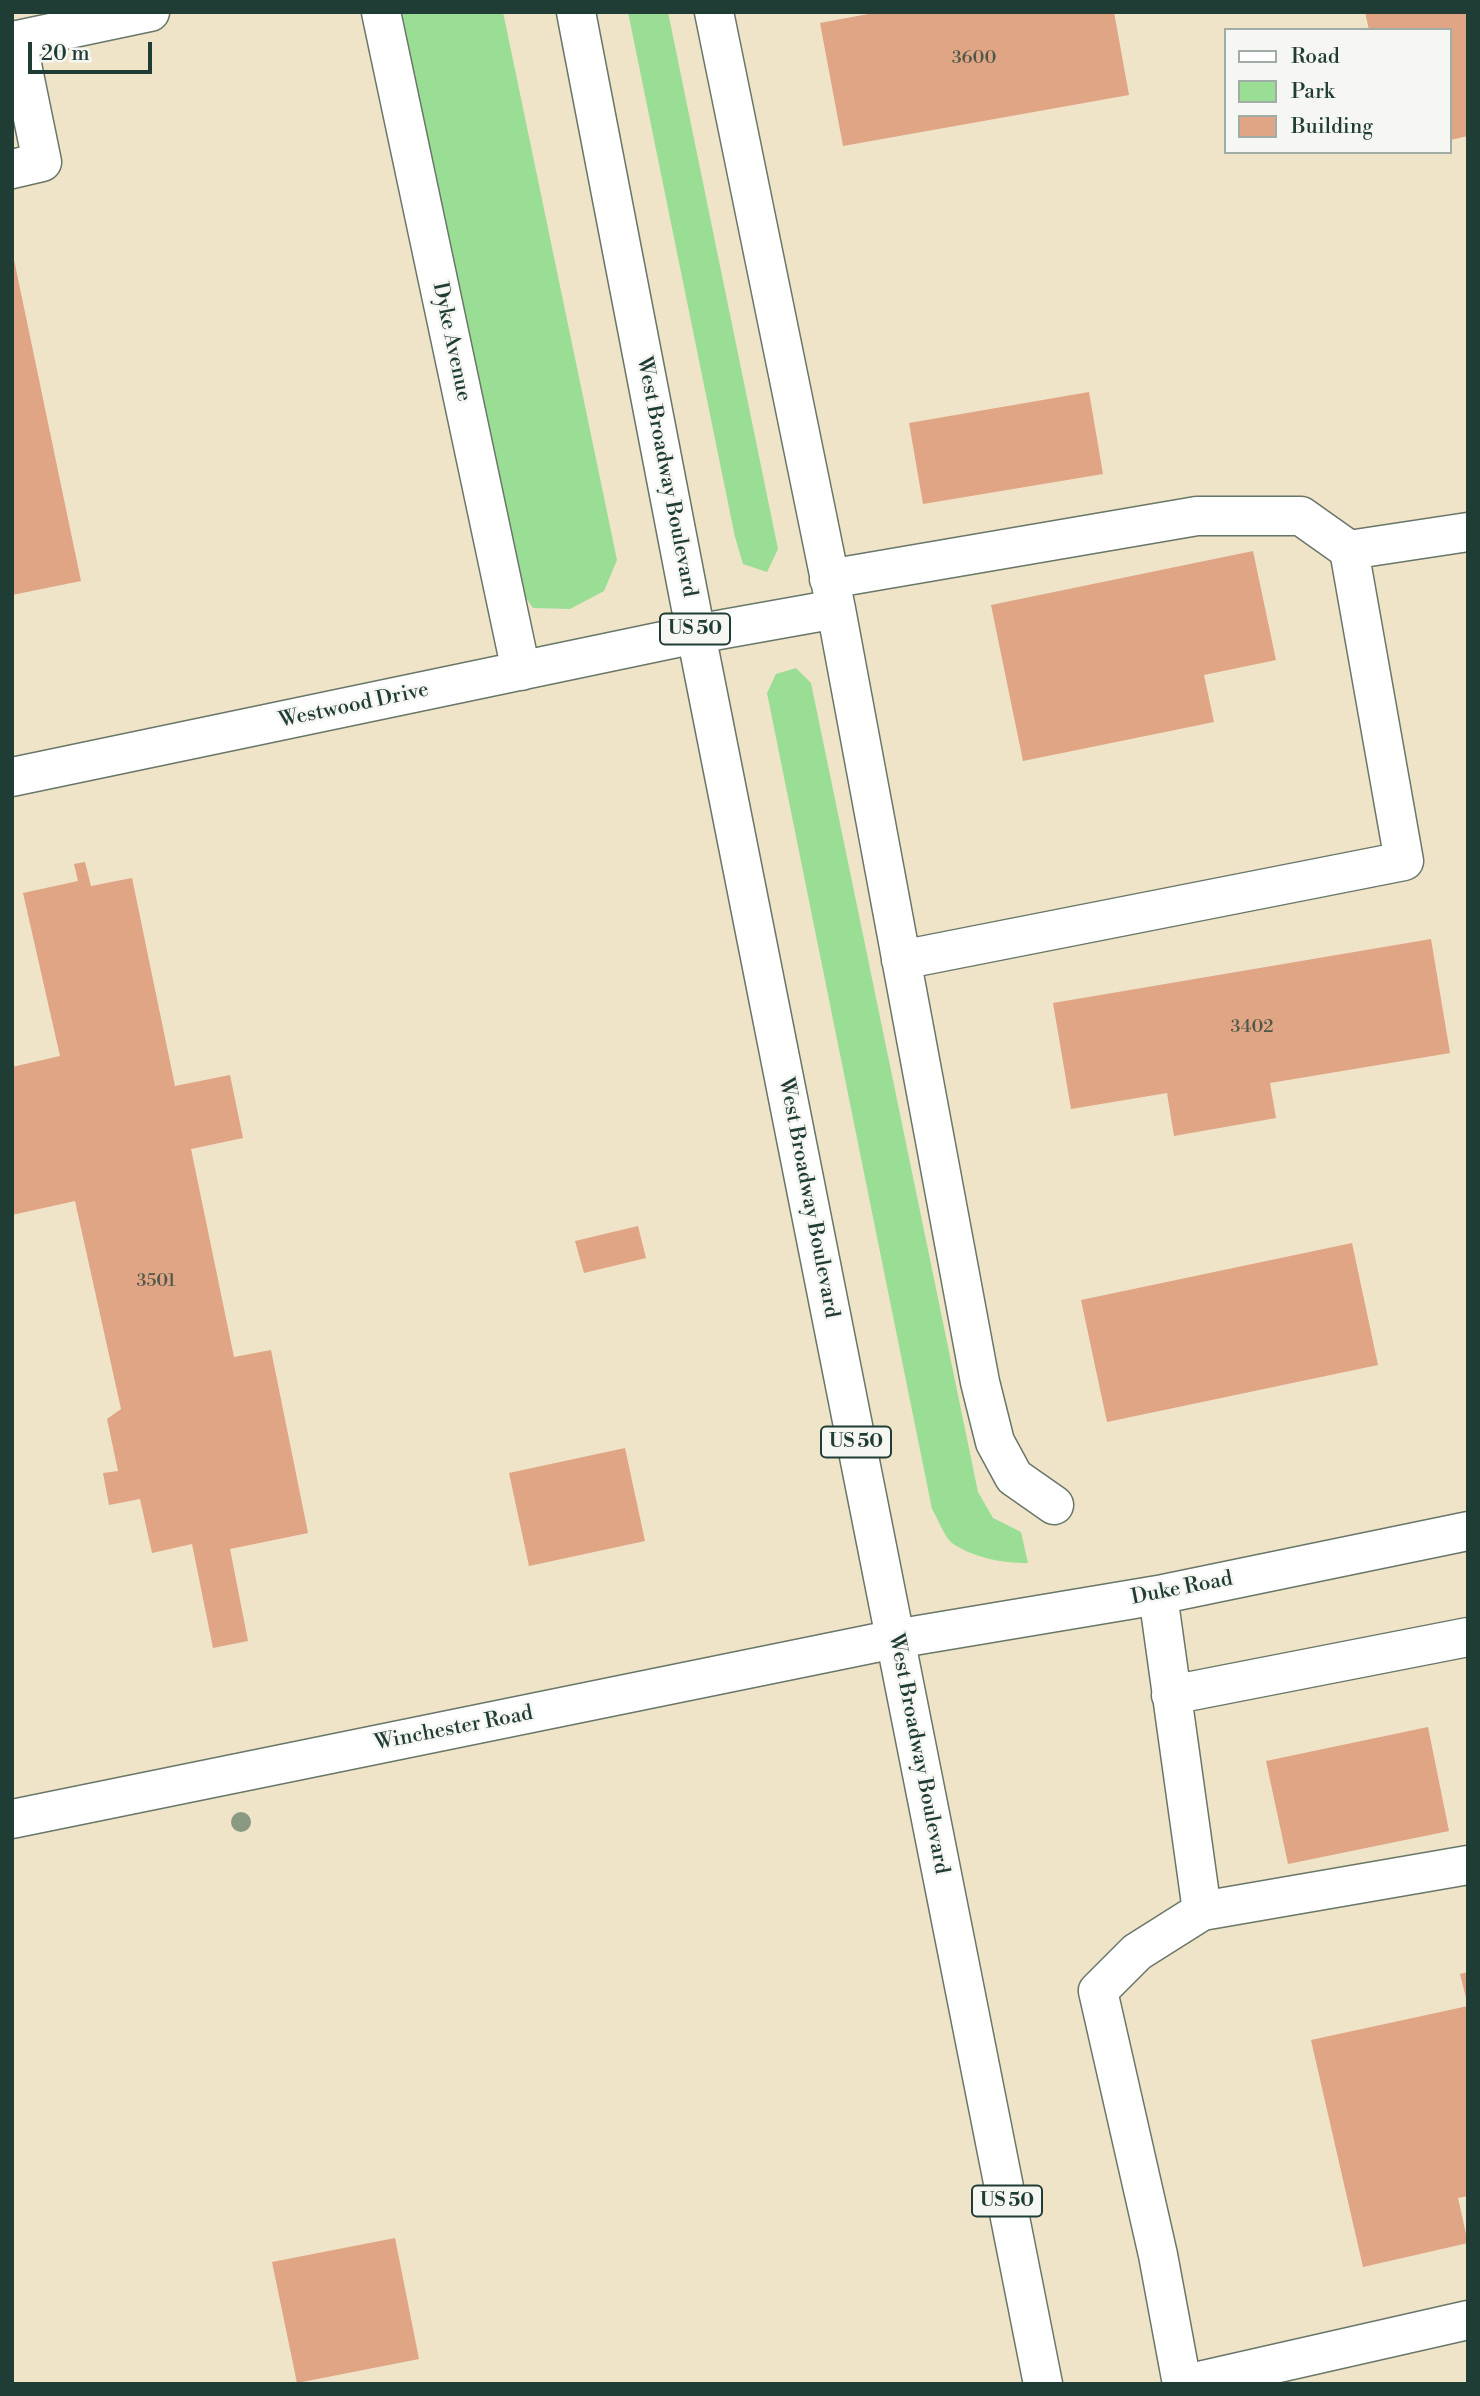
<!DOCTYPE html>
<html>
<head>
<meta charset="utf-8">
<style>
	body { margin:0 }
	#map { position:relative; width:1480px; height:2396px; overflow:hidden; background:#efe3c8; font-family:"Libre Bodoni",serif }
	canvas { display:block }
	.frame { position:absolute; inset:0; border:14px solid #1f3d34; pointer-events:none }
	.legend { position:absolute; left:1224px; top:28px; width:228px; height:126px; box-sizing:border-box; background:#f6f6f2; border:2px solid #a0aca6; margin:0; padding:9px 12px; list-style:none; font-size:21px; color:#1f3d34 }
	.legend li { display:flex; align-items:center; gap:14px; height:35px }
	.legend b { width:35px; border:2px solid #a0aca6 }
	.scale { position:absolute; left:28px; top:42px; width:124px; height:32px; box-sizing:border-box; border:4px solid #1f3d34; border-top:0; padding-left:9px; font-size:21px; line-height:24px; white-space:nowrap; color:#1f3d34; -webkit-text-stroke:5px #f6f6f2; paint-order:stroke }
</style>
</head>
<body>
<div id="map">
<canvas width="1480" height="2396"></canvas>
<div class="frame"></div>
<ul class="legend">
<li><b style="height:9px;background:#fff"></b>Road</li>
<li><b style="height:19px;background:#9add94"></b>Park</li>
<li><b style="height:19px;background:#e0a585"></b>Building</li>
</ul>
<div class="scale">20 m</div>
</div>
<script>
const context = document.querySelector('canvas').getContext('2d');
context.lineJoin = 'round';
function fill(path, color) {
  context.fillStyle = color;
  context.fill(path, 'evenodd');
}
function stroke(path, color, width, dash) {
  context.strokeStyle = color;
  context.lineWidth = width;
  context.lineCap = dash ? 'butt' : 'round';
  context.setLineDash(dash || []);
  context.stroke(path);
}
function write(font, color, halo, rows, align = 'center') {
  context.font = font + ' "Libre Bodoni",serif';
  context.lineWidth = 5;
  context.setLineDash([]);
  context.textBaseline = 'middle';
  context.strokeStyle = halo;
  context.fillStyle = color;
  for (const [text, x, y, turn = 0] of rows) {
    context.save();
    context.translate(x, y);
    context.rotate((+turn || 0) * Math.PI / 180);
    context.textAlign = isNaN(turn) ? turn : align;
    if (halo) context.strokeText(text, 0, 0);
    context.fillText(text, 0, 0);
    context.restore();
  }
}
const green = new Path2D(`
	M395,12H503L617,560L604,591L570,609L533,608L508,572Z
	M628,12H668L778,549L767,572L743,564L735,537Z
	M796,668L811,683L978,1492L993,1518L1021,1532L1028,1563C1002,1563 974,1558 952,1543C944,1536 938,1519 932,1509L767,693L776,674Z`);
const building = new Path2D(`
	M879,12H1114L1129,95L843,146L820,23Z
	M1365,12H1468V136L1450,140V30H1369Z
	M12,250L81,581L12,595Z
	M1089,392L1103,474L923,504L909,423Z
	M1253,551L1276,660L1204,675L1214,722L1023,761L991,605Z
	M85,862L91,886L132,878L175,1086L230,1075L243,1138L191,1149L234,1357L271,1350L308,1533L230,1549L248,1641L213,1648L192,1544L152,1553L140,1499L109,1505L103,1473L118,1471L107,1419L121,1409L75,1201L12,1215V1067L60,1056L23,893L78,881L74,864Z
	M1431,939L1450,1053L1270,1083L1276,1118L1174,1136L1167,1093L1071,1109L1053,1003Z
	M638,1226L646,1258L584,1273L575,1241Z
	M1352,1243L1378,1365L1107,1422L1081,1300Z
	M625,1448L645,1541L529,1566L509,1473Z
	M1428,1727L1449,1831L1288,1864L1266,1761Z
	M1468,1972V2002H1467L1460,1974Z
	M1468,2006V2196L1458,2198L1468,2243L1363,2267L1311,2040Z
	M395,2238L419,2359L297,2383L272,2262Z`);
const minor = new Path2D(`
	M381,12L521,671
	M714,12L836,609L980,1382L995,1442L1014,1477L1054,1505
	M12,169L42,162L17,40L150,12
	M829,579L1197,516H1301L1349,550
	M12,777L696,634L836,609
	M901,960L1404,861L1349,550L1468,532
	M1158,1595L1202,1911L1137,1952L1098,1991L1158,2255L1182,2384
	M1171,1695L1468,1637
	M12,1819L895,1639L1158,1595L1468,1531
	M1202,1911L1468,1865
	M1186,2384L1468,2320`);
const highway = new Path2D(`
	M576,12L696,634L1043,2384`);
const trees = [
	[241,1822]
];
const numberNames = [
	["3600",974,59],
	["3402",1252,1028],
	["3501",156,1282]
];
const shields = [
	[695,629,70],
	[856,1442,70],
	[1007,2201,70]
];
const shieldNames = [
	["US 50",695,629],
	["US 50",856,1442],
	["US 50",1007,2201]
];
const streetNames = [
	["Dyke Avenue",451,342,78],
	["West Broadway Boulevard",666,477,79],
	["Westwood Drive",354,706,-12],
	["West Broadway Boulevard",808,1198,79],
	["Duke Road",1182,1589,-11],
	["Winchester Road",454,1729,-11],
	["West Broadway Boulevard",918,1754,79]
];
fill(green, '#9add94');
fill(building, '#e0a585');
stroke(minor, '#687768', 41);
stroke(highway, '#687768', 41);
stroke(minor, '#fff', 38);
stroke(highway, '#fff', 38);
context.fillStyle = '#8a9981';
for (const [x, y] of trees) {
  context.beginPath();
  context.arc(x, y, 10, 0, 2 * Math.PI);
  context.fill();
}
write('18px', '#4f5748', null, numberNames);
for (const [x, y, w] of shields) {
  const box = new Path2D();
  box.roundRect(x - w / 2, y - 15.5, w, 31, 5);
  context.fillStyle = '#f6f6f2';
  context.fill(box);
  stroke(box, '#1f3d34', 2);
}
write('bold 19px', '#1f3d34', null, shieldNames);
write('21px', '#1f3d34', '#f6f6f2', streetNames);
</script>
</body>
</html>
